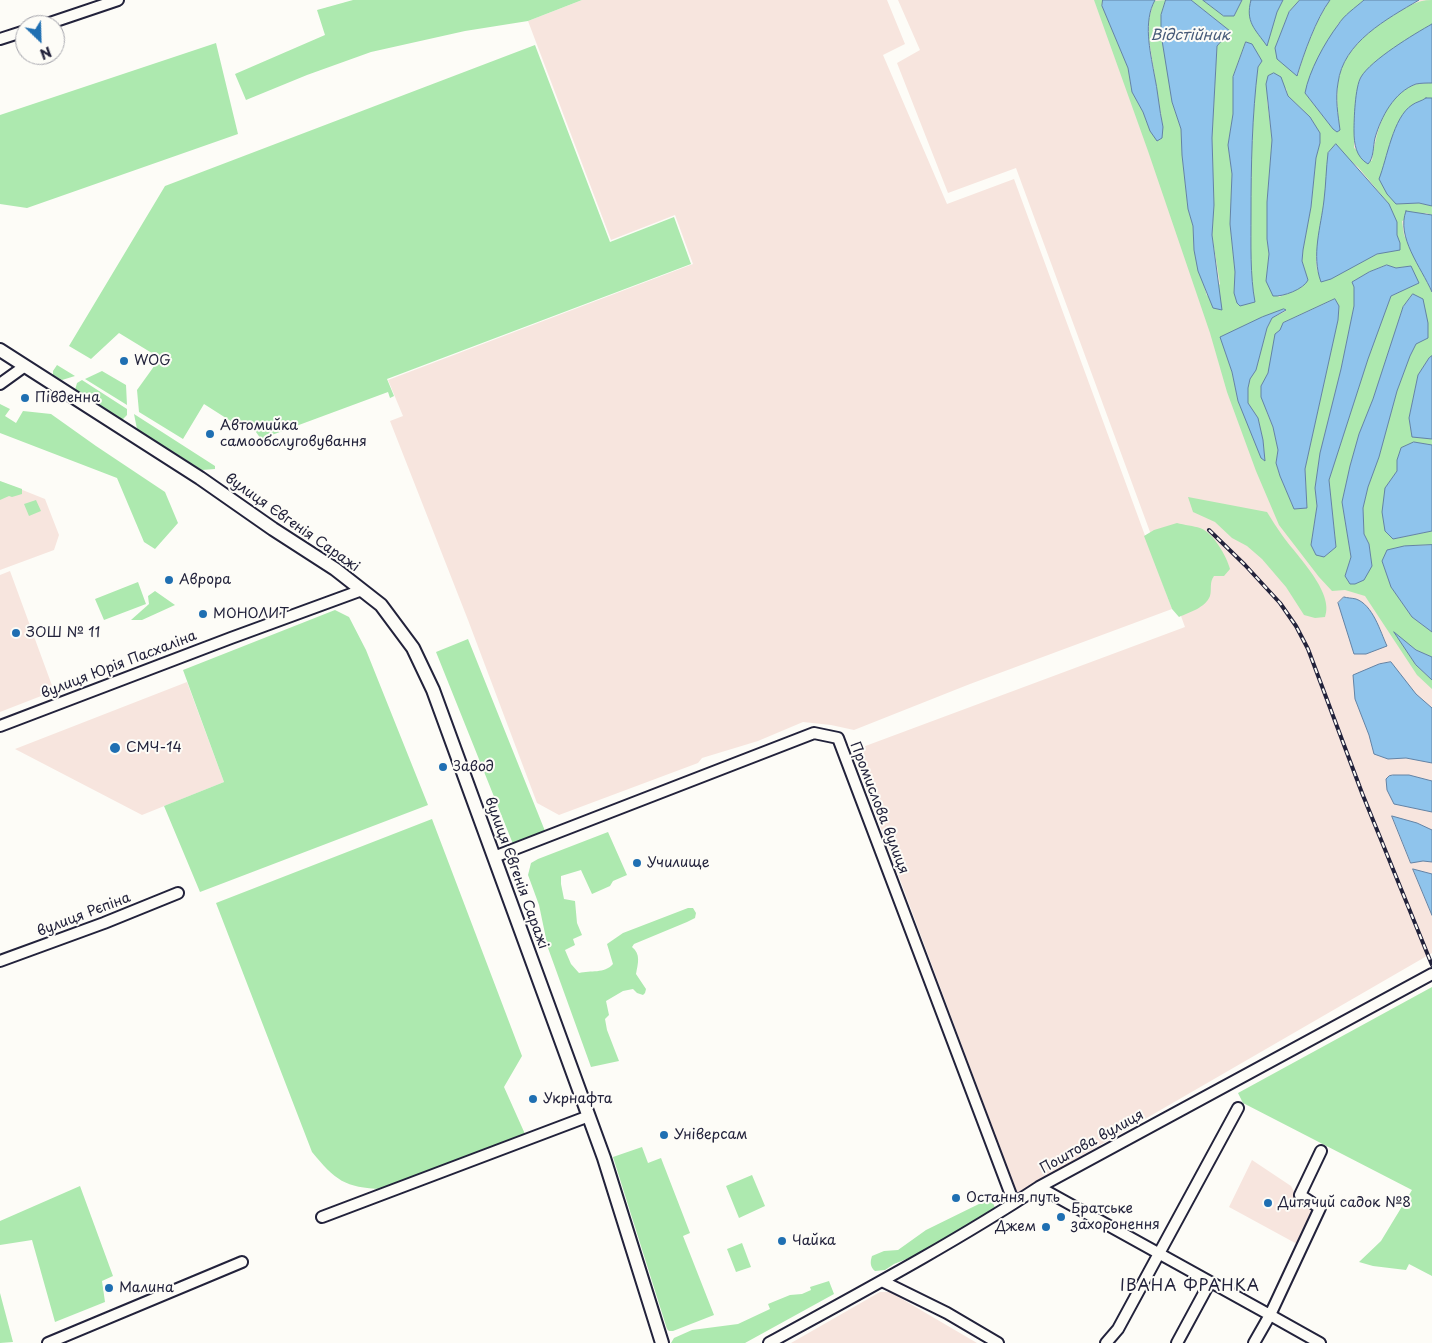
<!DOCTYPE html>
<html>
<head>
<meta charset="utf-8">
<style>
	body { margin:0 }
	#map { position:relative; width:1432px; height:1343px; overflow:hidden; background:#fdfcf7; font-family:"Playpen Sans",sans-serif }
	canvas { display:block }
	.north { position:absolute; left:15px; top:15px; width:50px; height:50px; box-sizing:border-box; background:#fdfcf7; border:1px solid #a5a5ac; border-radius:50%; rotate:156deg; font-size:14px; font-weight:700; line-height:20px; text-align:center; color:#22223b }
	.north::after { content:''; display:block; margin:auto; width:18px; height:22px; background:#1f6fb2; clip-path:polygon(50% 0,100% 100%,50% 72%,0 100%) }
</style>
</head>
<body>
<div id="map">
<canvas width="1432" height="1343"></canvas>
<div class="north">N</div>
</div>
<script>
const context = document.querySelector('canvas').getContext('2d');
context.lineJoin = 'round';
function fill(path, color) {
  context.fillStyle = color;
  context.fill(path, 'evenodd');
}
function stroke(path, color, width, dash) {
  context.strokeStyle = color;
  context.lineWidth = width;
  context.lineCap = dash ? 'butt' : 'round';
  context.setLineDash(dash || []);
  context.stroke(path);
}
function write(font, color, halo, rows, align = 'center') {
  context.font = font + ' "Playpen Sans",sans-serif';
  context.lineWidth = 4;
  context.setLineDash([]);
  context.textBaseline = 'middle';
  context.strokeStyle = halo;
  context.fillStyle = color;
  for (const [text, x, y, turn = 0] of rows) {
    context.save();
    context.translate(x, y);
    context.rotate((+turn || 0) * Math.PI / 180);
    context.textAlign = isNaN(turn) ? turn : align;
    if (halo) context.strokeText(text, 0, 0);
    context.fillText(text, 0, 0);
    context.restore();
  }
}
const built = new Path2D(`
	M582,0H887L905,44L883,55L947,204L1014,179L1172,609L970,684L854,730L831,725L803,722L758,741L702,758L698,763L559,815L537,803L468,620L390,421L403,416L388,380L693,264L675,215L611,240L528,21Z
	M898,0H1432V953L1017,1193L852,751L1185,627L1016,168L948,193L897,63L920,50Z
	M0,481L45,499L59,535L54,550L0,570Z
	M10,571L54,691L0,712V575Z
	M187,682L224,782L142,815L15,749Z
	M1252,1160L1291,1186L1298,1199L1314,1208L1297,1244L1229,1207Z
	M880,1292H890L977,1343H791Z`);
const green = new Path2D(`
	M353,0H582L528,21L465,31L371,52L307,75L246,100L235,74L325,35L317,10Z
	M1094,0H1103L1102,6L1128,68L1132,92L1143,112L1150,131L1163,127L1149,40V19L1154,1L1166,0L1161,15L1172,102L1181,129L1182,155L1188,209L1193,226L1194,250L1207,296L1220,284L1212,235L1214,205L1212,138L1217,46L1230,31L1191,0H1203L1225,16H1234L1242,0H1251C1246,17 1257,31 1267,45L1277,12L1283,0H1300L1289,12L1275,48L1298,75C1304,52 1317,19 1330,0H1364L1338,24L1305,93L1333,129H1340C1338,114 1336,99 1338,84C1341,53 1369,30 1394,15C1408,7 1415,0 1432,0V24L1375,62L1360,78L1354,119V148L1372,161C1376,132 1385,94 1417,84C1421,83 1427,83 1432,83V98H1426L1394,131L1380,179L1396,204L1419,203L1432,206V215L1426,213L1402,221L1404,235L1432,292V356L1429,358L1418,375L1409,418L1412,436L1432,439V445L1414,442L1397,460V471L1385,488L1393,539L1432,531V545L1404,546L1382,561L1391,587L1412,617L1432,632V657L1416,650L1396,634L1416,665L1432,680V689L1417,675L1365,596L1345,590L1332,591L1319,577L1279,525L1256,471L1227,392L1210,333L1148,151ZM1246,42L1258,54L1262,61L1258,67C1252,117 1251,167 1251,217C1251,244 1250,276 1255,302L1234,293L1235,272L1230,224L1232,174L1228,145L1233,114V77ZM1286,88L1288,96L1310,117L1320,133V143L1316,158L1311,207L1303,250L1302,261L1308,280L1302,287L1279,297L1266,281L1269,254L1267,239V202L1272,140L1267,99ZM1336,144L1346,157L1358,167L1389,204L1396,222L1397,235L1400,243L1349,268L1331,279L1317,271L1316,258L1327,180L1328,153ZM1386,265L1396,268L1411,266L1400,292L1391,296L1368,359L1329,480L1336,547L1324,557L1311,545L1317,506L1315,488L1320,453L1341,369L1354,306V287L1352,282L1369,272ZM1413,294L1416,344L1410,356L1397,391L1379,457L1368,487L1363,508L1364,534L1369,544L1372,566L1345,576L1351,557L1342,502L1350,466L1359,434L1373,399L1403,307ZM1335,299L1339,306L1338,320L1305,469L1307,508L1294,509L1280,476L1276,463L1278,450L1273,427L1267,413L1261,386L1268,373L1283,323ZM1284,309L1286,311L1272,318L1267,328L1256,370L1250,379L1248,388V403L1258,418L1263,440L1265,460L1238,401L1232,372L1225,352Z
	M216,43L238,134L27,208L0,204V115Z
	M535,45L610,242L674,217L691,264L387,379L394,396L390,398L388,392L261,439L248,421L240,427L204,404L183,439L139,412L137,390L160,358L119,333L91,359L69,346L165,186Z
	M57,365L75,376L62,380L53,375V371Z
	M102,371L126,385L127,405L85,379Z
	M82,380L127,409V415L122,420L75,390L77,383Z
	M0,404L10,409L5,416L16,423L23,411L51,414L96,446L165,492L178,523L155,549L144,542L117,478L0,433Z
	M134,414L215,466V469L202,470L137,429Z
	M0,481L22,489V494L12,497L9,496L0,500Z
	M1188,497L1267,512C1272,520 1277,528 1282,535C1295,554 1335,592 1325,617L1315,618L1304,615L1286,587L1262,559L1247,546L1232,538L1215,522L1193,512Z
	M36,500L41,511L29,516L24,504Z
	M1177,523C1184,525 1194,526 1200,528C1213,532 1227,557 1230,569L1224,576H1214C1209,583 1212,589 1210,596C1205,608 1190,612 1179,617L1172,609L1144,536L1154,530Z
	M138,582L146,604L104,620L95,599Z
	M155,591L175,605L142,620H131L149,604L148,596Z
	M335,610L349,617L366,650L428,805L200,892L164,806L224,782L183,670Z
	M468,639L545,831L513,844L436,652Z
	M432,819L522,1056L504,1087L525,1134L382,1189C345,1188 335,1180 312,1152L216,903Z
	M608,832L627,875L613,881L610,886L592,894L581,870L561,876V884L564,899L575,901L577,923L582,935L573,939L575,945L565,950L571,964L579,973C591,970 604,974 613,964L607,944L623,933L688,908H693L696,913L695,918L687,922L634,944L632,947C641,954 638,963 636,974L646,989L645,993L643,995L637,993L633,989L623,991L606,1001L609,1015L605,1019L607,1030L619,1061L591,1067L548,948L539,905L528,875L531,863L538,859Z
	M1432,987V1276L1409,1264L1406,1270L1373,1266L1359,1262L1381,1241L1412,1190L1243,1103L1238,1093Z
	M642,1147L648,1163L661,1158L690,1233L683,1236L714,1315L673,1331H669L667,1329L613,1157Z
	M752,1175L765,1206L739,1218L726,1186Z
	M80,1186L113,1276L102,1281L105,1302L55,1322L32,1240L0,1245V1221Z
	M985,1201L993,1203L996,1210L960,1229L954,1235L939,1241L929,1250L894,1264L885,1270L875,1271C870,1267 870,1262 872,1256L884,1251L898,1250L926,1230Z
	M742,1243L751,1267L736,1272L727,1249Z
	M829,1281L834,1294L745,1343H671L674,1338L692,1330L738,1324L770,1309L768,1304L790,1295L802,1294L811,1290L810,1287Z
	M0,1293L13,1342L0,1343Z`);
const water = new Path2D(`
	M1103,0H1155C1143,22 1150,50 1154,73C1158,91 1159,109 1163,127L1162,138L1157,141L1150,131L1143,112L1132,92L1128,68L1102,6Z
	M1166,0H1191L1230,31L1217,46L1212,138L1214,205L1212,235L1222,310L1213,308L1198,271L1194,250L1193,226L1188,209L1182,155L1181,129L1172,102L1161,34V15Z
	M1203,0H1242L1234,16H1224Z
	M1251,0H1283L1277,12L1267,46C1255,29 1245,22 1251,0Z
	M1300,0H1330C1316,19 1304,53 1297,76L1277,59L1275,48L1289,12Z
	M1364,0H1419C1387,19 1343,42 1338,83C1335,99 1338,114 1340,130L1337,132L1333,129L1305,93C1309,71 1325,42 1338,25C1344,15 1355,8 1364,0Z
	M1432,24V83C1427,83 1421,83 1416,84C1394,92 1381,117 1375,138C1373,146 1374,158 1368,164C1356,157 1354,144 1354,131C1354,119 1355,87 1361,77C1371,60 1414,34 1432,24Z
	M1246,42L1252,44L1262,61L1258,67C1252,116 1251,165 1251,215C1251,243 1250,276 1255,302L1240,306L1237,303L1234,293L1235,272L1230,224L1232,174L1228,145L1233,114V77Z
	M1274,73L1281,77L1288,96L1310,117L1320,133V143L1316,158L1311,207L1303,250L1302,261L1308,280C1304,289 1283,297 1273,296L1266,281L1269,254L1267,239V202L1272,140L1266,84L1268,76Z
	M1426,98H1432V206L1419,203L1396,204L1387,194L1379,179C1387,159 1393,117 1412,105C1416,102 1422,101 1426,98Z
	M1336,144L1389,204L1397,222V235L1400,243V250L1377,254L1331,279L1321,282C1311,255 1321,227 1324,200C1326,184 1326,169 1328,153Z
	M1406,211L1432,215V292C1421,267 1396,237 1406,211Z
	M1387,265L1396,268L1411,266L1419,283L1391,296L1368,359L1329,480L1336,547L1324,557L1316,555L1311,545L1317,506L1315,488L1320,453L1341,369L1354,306V287L1352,282L1369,272Z
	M1413,294L1423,299L1428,323V338L1416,344L1410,356L1397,391L1379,457L1368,487L1363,508L1364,534L1369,544L1372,566L1364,580L1355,584H1350L1345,576L1351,557L1342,502L1350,466L1359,434L1373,399L1403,307Z
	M1335,299L1339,306L1338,320L1305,469L1307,508L1294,509L1280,476L1276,463L1278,450L1273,427L1261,397V386L1268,373L1275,334L1280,330L1283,323Z
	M1284,309L1286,310L1272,318L1267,328L1256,370L1250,379L1248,388V403L1258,418L1263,440L1265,461L1261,458L1238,401L1232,372L1220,337L1262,317Z
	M1432,356V439L1412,437L1409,418L1418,375L1429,358Z
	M1414,442L1432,445V531L1393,539L1385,531L1382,512L1385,488L1397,471V460L1401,448Z
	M1432,545V632L1412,617L1391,587L1382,561L1387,550L1404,546Z
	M1344,597C1347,598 1352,598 1356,599C1373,605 1380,631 1387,646L1366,654H1354L1338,603Z
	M1394,632L1416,650L1432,657V680L1416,665Z
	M1391,662L1416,694L1432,708V763L1406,758L1388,759L1374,754L1369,735L1355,699L1353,675L1379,664Z
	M1393,775H1409L1432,781V812L1394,804L1387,790L1386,779L1389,776Z
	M1392,816L1417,823L1432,830V862L1423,861L1411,863Z
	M1413,869L1432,874V915Z`);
const minor = new Path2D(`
	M44,25L118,0
	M0,39L25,31
	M0,384L25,366
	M0,726L231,638L362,590
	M494,857L814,733L838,738L1014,1203
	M0,961L104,923L178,893
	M1039,1187L1270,1315L1254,1343
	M322,1217L589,1116
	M882,1281L947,1313L998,1343
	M48,1343L242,1262
	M769,1343C860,1293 952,1244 1039,1187L1432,974
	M1106,1343L1118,1329L1238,1108
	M1177,1343L1210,1282
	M1320,1343L1270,1315L1320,1208L1300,1195L1321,1151`);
const major = new Path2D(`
	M0,350L200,478L273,529L335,569L381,605L413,648L433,690L604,1158L662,1343`);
const rail = new Path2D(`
	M1209,530L1245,565L1280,603L1296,626L1308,649L1362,793L1432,965`);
const markers = [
	[124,361,5,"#1f6fb2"],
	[25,398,5,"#1f6fb2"],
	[210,434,5,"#1f6fb2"],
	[169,580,5,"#1f6fb2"],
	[203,614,5,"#1f6fb2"],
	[16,633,5,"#1f6fb2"],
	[115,748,6,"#1f6fb2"],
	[443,767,5,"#1f6fb2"],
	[637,863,5,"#1f6fb2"],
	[533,1099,5,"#1f6fb2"],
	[664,1135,5,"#1f6fb2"],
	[956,1198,5,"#1f6fb2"],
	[1268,1203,5,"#1f6fb2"],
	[1061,1217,5,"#1f6fb2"],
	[1046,1227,5,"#1f6fb2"],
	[782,1241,5,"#1f6fb2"],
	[109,1288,5,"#1f6fb2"]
];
const poiNames = [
	["WOG",134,361],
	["Південна",35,398],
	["Автомийка",220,426],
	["самообслуговування",220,442],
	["Аврора",179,580],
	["МОНОЛИТ",213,614],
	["ЗОШ № 11",26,633],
	["СМЧ-14",126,748],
	["Завод",453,767],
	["Училище",647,863],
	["Укрнафта",543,1099],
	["Універсам",674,1135],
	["Остання путь",966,1198],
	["Дитячий садок №8",1278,1203],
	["Братське",1071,1209],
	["захоронення",1071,1225],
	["Джем",1036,1227,"right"],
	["Чайка",792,1241],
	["Малина",119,1288]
];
const streetNames = [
	["вулиця Євгенія Саражі",292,523,35],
	["вулиця Юрія Пасхаліна",119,665,-21],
	["Промислова вулиця",879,808,69],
	["вулиця Євгенія Саражі",516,873,70],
	["вулиця Рєпіна",84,915,-21],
	["Поштова вулиця",1092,1142,-29]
];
const waterNames = [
	["Відстійник",1190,36]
];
const quarterNames = [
	["ІВАНА ФРАНКА",1190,1287]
];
fill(built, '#f7e5de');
fill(green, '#ade9af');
fill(water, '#8fc4ec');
stroke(water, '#6383a5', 1);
stroke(minor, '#22223b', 14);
stroke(major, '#22223b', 16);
stroke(minor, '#fdfcf7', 10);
stroke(major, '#fdfcf7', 12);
stroke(rail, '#22223b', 4);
stroke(rail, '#fdfcf7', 2, [5.5]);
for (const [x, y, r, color] of markers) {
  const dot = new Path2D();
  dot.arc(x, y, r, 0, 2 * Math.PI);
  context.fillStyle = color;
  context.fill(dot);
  stroke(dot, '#fdfcf7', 2);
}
write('14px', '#22223b', '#fdfcf7', poiNames, 'left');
write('14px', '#22223b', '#fdfcf7', streetNames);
write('italic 15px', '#485b79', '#fdfcf7', waterNames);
context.letterSpacing = '1px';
write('16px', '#22223b', '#fdfcf7', quarterNames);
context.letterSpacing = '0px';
</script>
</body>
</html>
